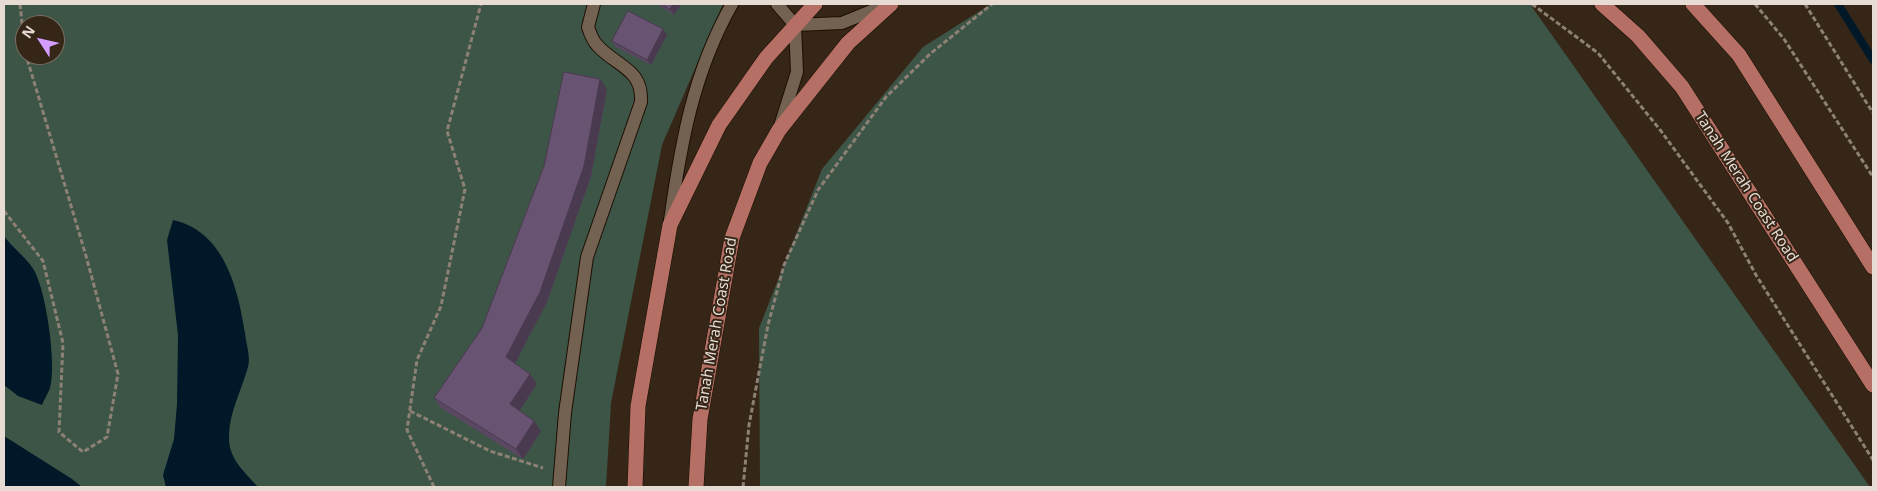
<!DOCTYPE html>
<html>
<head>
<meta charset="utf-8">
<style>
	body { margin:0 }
	#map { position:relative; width:1877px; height:491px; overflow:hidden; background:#352618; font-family:"Noto Sans",sans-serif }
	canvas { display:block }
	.frame { position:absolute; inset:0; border:5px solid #e6dcd3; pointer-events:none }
	.north { position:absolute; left:15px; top:15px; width:50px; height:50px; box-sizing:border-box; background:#352618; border:1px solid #7c6f63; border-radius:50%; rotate:305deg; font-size:14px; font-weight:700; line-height:20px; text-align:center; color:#e6dcd3 }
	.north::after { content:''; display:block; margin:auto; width:18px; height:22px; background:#d39cfd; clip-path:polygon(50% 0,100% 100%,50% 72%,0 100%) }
</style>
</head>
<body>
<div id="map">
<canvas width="1877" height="491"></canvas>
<div class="frame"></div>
<div class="north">N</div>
</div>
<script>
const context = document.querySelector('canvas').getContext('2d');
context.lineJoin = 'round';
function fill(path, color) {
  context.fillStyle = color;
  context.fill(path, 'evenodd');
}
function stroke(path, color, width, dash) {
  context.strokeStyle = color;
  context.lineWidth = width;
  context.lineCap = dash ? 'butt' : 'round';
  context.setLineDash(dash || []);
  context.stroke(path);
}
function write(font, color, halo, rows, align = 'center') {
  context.font = font + ' "Noto Sans",sans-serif';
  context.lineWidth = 4;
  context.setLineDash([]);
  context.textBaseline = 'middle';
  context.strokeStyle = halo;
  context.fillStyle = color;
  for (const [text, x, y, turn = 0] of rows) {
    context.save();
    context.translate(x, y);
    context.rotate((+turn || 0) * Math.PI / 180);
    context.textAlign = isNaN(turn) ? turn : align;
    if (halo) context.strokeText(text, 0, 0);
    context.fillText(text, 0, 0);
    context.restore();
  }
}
const green = new Path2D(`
	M4,4H723L662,145L611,403L606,487H4ZM25,25H55V55H25Z
	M991,4H1530L1870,487H760L759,328L822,169L923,47Z`);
const water = new Path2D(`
	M173,220C224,231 238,288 245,333C246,343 251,358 248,367C242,389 229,413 229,436C228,459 245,472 258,487H166L163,475L174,439L177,404L178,335L167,240Z
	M4,236C12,247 24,256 32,267C46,286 57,366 50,388C48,394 44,399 42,405L18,396L4,385Z
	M4,436L72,479L82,487H4Z`);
const stream = new Path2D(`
	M1838,4L1873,60`);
const path = new Path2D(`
	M20,4L25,51
	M1532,4L1598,53L1661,131L1728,223L1756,275L1873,460
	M1755,4L1784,39L1873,177
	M1805,4L1873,113
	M4,211L43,261L63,343L59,432L83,452L107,437L118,374L86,256L26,55
	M410,411L490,451L543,468
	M434,487L407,430L417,360L441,306L465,189L447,131L481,4
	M743,487L749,425L768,325L784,265L818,190L886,97L930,54L992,4`);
const lane = new Path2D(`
	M777,4L795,25L797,72L780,126
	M795,25L842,23L886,5
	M670,220C681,143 693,73 732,4
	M559,487L565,413L587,257L641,102C643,68 615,66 597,45C593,41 590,33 588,27L594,4`);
const primary = new Path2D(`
	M1602,4L1638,36L1682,87L1873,385
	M1693,4L1739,55L1873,267
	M635,487L638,406L670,225L719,125L766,58L815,4
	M696,487L700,419L732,238L760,163L779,130L848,43L891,4`);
const wall = new Path2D(`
	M657,4H681L674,15Z
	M663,29L667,35L651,65L616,47L612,41Z
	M607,89L591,176L547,302L515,363L537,384L519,411L541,431L523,459L441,408L434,398L482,328Z`);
const shadedWall = new Path2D(`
	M673,4H681L674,15L670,9Z
	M663,29L667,35L651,65L647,60Z
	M600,79L607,89L591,176L547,302L513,367L506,357Z
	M530,374L537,384L517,414L510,404Z
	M534,421L541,431L523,459L516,449Z`);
const building = new Path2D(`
	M662,4H673L670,9Z
	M628,11L663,29L647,60L612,41Z
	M564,72L600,79L584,166L540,292L506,357L530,374L510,404L534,421L516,449L434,398L482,328L544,166Z`);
const streetNames = [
	["Tanah Merah Coast Road",1746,187,57],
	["Tanah Merah Coast Road",717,324,-80]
];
fill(green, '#3d5546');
fill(water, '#001828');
stroke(stream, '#001828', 8);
stroke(lane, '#1c0f03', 14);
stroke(primary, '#1c0f03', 16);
stroke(path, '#8d8175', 3, [5, 2.5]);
stroke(lane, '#736252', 12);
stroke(primary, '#b66f64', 15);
fill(wall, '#5a4762');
fill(shadedWall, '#4a3a50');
fill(building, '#695372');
stroke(building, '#4a3a50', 1);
write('15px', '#e6dcd3', '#352618', streetNames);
</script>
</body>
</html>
